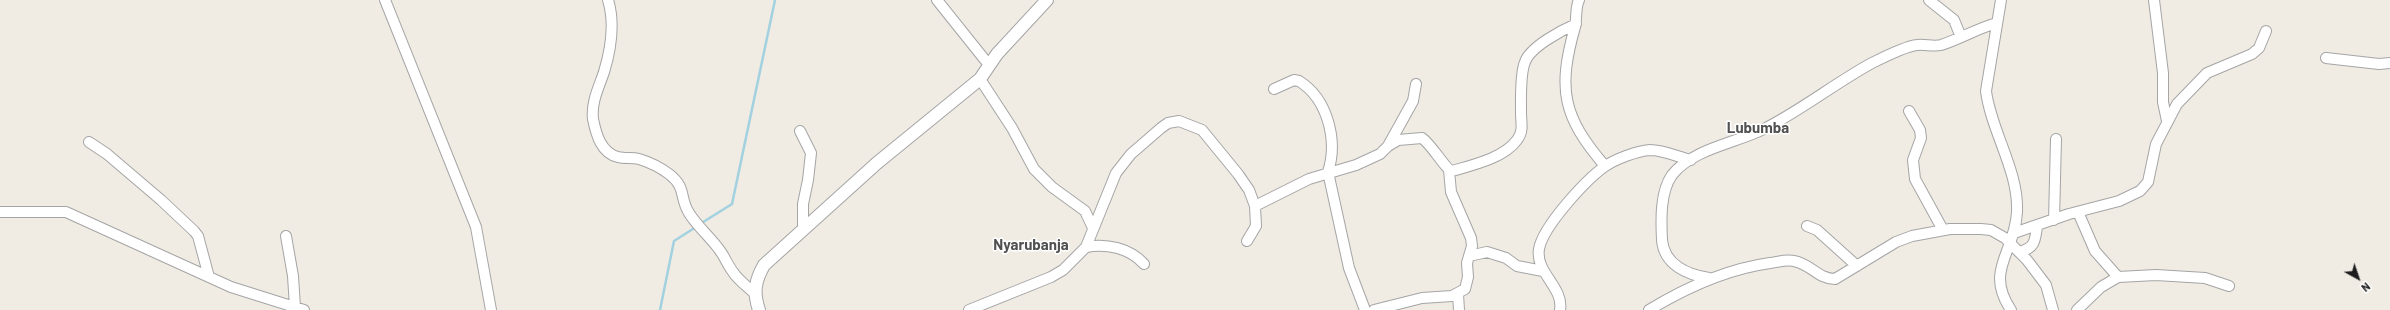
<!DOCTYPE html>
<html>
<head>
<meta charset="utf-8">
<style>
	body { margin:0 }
	#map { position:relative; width:2390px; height:310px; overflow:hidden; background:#f0ece4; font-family:Barlow,sans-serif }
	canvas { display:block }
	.north { position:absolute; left:2338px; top:258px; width:40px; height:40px; -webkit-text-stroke:3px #fff; paint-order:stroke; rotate:140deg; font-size:11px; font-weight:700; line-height:16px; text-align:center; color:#1e1e1e }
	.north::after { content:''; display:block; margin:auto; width:14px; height:18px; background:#1e1e1e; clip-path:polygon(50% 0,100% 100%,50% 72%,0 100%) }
</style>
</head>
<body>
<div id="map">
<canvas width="2390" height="310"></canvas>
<div class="north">N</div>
</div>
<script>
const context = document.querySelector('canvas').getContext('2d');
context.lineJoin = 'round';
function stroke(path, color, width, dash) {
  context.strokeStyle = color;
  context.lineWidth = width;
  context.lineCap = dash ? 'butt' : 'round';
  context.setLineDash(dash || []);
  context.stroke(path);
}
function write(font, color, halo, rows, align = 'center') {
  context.font = font + ' Barlow,sans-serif';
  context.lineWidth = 3;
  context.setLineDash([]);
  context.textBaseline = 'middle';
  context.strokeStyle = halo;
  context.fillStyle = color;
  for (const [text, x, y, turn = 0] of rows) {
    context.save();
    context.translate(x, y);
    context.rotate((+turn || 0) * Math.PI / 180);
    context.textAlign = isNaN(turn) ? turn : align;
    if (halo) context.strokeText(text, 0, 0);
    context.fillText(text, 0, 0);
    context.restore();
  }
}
const stream = new Path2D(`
	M700,224L732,204L775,0
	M660,310L674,241L696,227`);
const minor = new Path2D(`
	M385,0L476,227L491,310
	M608,0C615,23 611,49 604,72C599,87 591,102 593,119C596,134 601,153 618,157C625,159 632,157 639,159C649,162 661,168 669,174C687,188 679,197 689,213C697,226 709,236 718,248C724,255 727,264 733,272C738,280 747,286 754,293
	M937,0L989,65
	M1579,0C1575,8 1577,19 1575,27C1557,90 1563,117 1605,166
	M1929,0L1954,20L1961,37
	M2001,0L1986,91C1991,131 2019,171 2017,212C2015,253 1984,270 2011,310
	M2154,0L2163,73V102L2167,121
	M2326,58L2379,64L2390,63
	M980,79L1012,128L1034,169L1052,187L1085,211L1093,228
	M1274,89L1294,80L1299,81C1328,99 1338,141 1328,172L1349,268L1365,310
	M1909,111L1920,130L1921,138L1913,160L1915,179L1943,230
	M800,131L811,153L808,180L803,204V229
	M89,142L107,154L161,200L194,231L198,236L209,277
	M1388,146L1398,140L1422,138C1432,145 1446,170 1452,171C1473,165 1504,158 1517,140C1524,131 1521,123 1521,113C1521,101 1520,73 1525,62C1530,47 1562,30 1576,24
	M1255,206L1309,179L1356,165L1380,154L1388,146L1413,101L1416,84
	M0,212H66L231,287L304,310
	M2078,212L2095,251L2118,277
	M2054,220L2056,139
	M1807,226L1817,230L1857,266
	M2014,233L2069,214L2119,201L2140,191L2148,182L2156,144L2177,104L2207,73L2252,54L2259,48L2266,31
	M286,236L293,276L295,307
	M1086,247L1116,173L1131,154L1161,128L1168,123L1179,121L1202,130L1238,174L1249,190L1255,206L1256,226L1247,241
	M2019,252C2035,248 2035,241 2037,227
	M1469,256L1487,252L1506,258L1517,266L1543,271
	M1709,278C1688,275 1664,265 1662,240C1661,220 1660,192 1672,175C1692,149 1736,143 1764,129C1802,110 1835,83 1872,63C1882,58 1906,46 1917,45C1925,44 1933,47 1941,45C1960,39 1978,28 1997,23
	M1458,294L1459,310
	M969,310L1051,277L1063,270L1086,247C1106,243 1130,248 1144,264
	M1374,310L1422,298L1452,296L1465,289L1468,277L1467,263L1472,246L1471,238L1451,192L1449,170
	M1560,310C1564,287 1535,273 1539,249C1543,226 1586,180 1604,167C1615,159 1637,151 1650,150C1664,150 1678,157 1691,160
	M1649,310C1687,287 1726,269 1770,263C1778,262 1787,259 1794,261C1811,264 1818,279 1835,279L1896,242L1912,236L1950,229H1981L1991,230L2005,238L2027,260L2046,285L2053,310
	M2077,310L2101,287L2118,277L2156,275L2205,278L2229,286`);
const tertiary = new Path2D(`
	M759,310C753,292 755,281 764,265L877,163L980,79L997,54L1047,0`);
const quarterNames = [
	["Lubumba",1758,128],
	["Nyarubanja",1031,245]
];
stroke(stream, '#a2d1df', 2.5);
stroke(minor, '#a5a5a5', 12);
stroke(tertiary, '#a5a5a5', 14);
stroke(minor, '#fff', 10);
stroke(tertiary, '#fff', 12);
write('bold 15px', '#515151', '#fff', quarterNames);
</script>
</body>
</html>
